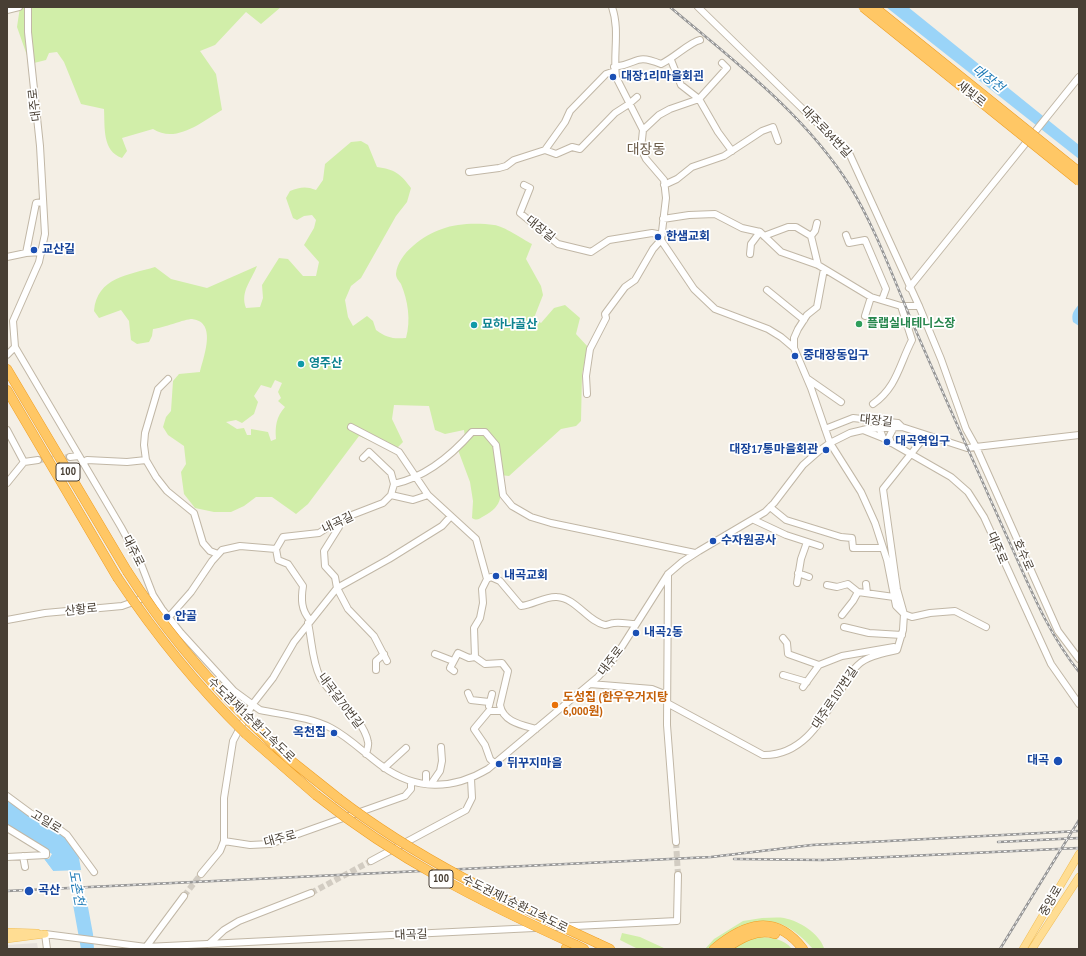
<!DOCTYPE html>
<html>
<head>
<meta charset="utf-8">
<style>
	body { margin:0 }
	#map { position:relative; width:1086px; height:956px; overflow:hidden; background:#f4efe5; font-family:"PT Sans Narrow",sans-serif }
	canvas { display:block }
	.frame { position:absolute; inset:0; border:8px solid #483f34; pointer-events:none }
</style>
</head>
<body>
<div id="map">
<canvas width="1086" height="956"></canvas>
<div class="frame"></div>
</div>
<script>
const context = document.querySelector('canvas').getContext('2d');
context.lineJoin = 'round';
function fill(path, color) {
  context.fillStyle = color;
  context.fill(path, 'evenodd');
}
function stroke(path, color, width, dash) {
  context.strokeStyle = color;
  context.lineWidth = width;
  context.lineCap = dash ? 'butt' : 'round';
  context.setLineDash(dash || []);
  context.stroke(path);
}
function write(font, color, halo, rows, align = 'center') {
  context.font = font + ' "PT Sans Narrow","Noto Sans KR",sans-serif';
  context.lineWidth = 3.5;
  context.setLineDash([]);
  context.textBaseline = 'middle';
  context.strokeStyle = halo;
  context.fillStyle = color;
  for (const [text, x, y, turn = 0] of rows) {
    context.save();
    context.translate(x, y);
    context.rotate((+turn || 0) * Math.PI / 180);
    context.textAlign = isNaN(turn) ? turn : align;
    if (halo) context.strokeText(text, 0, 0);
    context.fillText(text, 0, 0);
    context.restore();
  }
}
const industrial = new Path2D(`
	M37,943L38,949H7V945Z`);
const green = new Path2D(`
	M20,7H281L261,24L246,12L215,45L200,51L216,74L222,110C202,122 176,144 153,129L122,138L127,151L122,158C102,151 105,127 104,109L81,104L64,62L57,52L49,53L46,60L30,64L17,27Z
	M361,141L368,145L377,167C394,169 401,174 411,188L407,202L396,216L361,278L351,286L345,300L348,317L353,326L367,316L373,321L376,330C387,338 393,339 406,338C411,320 408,301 401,284C399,281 396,278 396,274C398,253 424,235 442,229C457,223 479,223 494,225C504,226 522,239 532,244L526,259L541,286L543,295L534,318L541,323L554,308L565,305L580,318L576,334L588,347L582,374L581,421L576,426L561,429L509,476L500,475C501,496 504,505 484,516C479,519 477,521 472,518L473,501L470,482L458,450L465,437L464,430L445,434L435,430L429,406L394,405L392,419L403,442L398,447L391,450L359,436L308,504L296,514L272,497H256L244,506L231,512H214L195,508L184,494L181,472L186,464L184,446L168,435L163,427L166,417L171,411L173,381L179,374L200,372C203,358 218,322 192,319C185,319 163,328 153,329L152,336L149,342L137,344L131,340L129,321L121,310L99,318L94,311C97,277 129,275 155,267L171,279L207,288L257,266C251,281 240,292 246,308L260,307L263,298L262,285L279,258L288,259L303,276H316L319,262L304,245L314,228L316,220L312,215L304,216L297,220L293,218L286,198L290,191C300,187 306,186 316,190L323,180L325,164L351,142ZM275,380L282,383L278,392L281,398L278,401L285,407C276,417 275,427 276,439L271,441L268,432L251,429V435H247L244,428L237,429L226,422L236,420L242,423L254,414L258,402L254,396L261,385L271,388Z
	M762,918C769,918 777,917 784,918C799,921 819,933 824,948L813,949C802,936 783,919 764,922C754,924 722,943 711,949H705L714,939L743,921Z
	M622,933L640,937L666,949H638L620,940Z
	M759,937C772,938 783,938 792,949H732L744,941Z`);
const water = new Path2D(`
	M886,7H908L1079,145V159Z
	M1079,304V326L1073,322C1071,313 1074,311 1079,304Z
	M7,798L65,835L78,853L93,934L94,949H81L67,871H53L44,859H49L52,854L7,826Z`);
const pier = new Path2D(`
	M42,859H44L53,871L83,870L89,899H70L65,873H52Z`);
const minorTunnel = new Path2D(`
	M38,460L70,457
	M676,842L678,875
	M311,893L371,861
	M184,896L201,874`);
const minor = new Path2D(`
	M28,7V32L40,146L45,234L39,262L13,321L15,347L121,527L141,564L153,595L162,609L181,633L234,691L260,710C283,715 310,717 331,728C350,738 365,754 382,766C416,791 453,790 488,769L598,677L616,656L668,574L682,562L699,551L765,512L774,503L803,465L819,451L830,443L850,433L867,429L902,427L967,448L1079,435
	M612,7C620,30 613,53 616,77L643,130L641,149L646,159L664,180L666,198L661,240L694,289L715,309L768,329L781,337L794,348L811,388L830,443L861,492L875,523L887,560L896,606L904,614L912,617L930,613L955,611L986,627
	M698,7L850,155L919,306L941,359L966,429L976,447L1058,631L1079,659
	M7,10L19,7
	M671,60L681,85L699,99L718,132L732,151
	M614,67C639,64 634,53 661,64C674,58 690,42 700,40
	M643,130L659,115L670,109L699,99L727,68L722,63
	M545,150L565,122L570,111L606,74L615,71
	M469,172L499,168L506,166L514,160L545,150L556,154L572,147L580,149L615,113L629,104L637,97
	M524,185L530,188L520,213L558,244L591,252L609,240L652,233L662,235
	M664,185L677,179L692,167L724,156L762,131L773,127L778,141
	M663,219L689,215L715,214L742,228L760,232L781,252L818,265L871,297L901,306H919
	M846,235L849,243L865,240L886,289L882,300
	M764,236L788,227H796L811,236L818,265
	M811,236L815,231L817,223
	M26,253L36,203L43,202
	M750,254L751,244L760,232
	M7,257L26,253L42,252
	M909,288L1079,77
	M767,290L804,320
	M865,316L871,297
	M794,348V338L798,329L807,315L817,307L824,269
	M7,355L15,347
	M808,379L841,402
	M587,394L586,376L590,349L606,318L605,314L625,287L635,280L653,249L661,240
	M873,404C897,387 899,365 912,340L901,306
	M351,427L399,452L428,495L476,539L487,579L482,589L483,603L480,618L474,628L475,657L485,664L502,663L508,671L500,705C503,722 522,725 536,729
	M879,427L883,438L951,477L968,492L984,517L1051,664L1079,704
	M825,429L853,418L898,423L902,427
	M7,430L24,462
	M863,430L883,438
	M891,443L889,437L894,427
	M70,457L79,456
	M363,458L369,452L391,473L394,484
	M146,460L156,477L167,491L194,513L203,543L210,551L218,554
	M24,462L38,460
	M83,463L87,460L127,462L146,460L144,445L145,433L158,389L168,379
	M7,483L24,462
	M391,495L413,500L428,495
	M770,507L786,520L841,537L852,538L853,548H883
	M754,520L786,535L820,546
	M276,549L278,560L288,564L303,586C301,599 301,610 310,620
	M798,573L809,577
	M668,574L667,725L676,842
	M487,579L491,577L500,581L521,606C533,605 545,596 557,597C576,598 588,622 605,625C608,625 611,623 614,623C621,622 629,624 636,624
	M797,583L801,559L807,542
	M866,584L867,593
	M827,585L837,587L848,584L858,592L894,597
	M842,615L853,601L858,592
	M169,617L191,592L212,561L222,550L240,546L276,549L283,537L319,533L339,520L383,503L391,495L394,484C426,477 451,456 472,432H485L496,445L503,495L512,506L531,517L551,523L695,553
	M7,620L45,613L122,606L147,597
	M308,623C312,641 312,661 320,677C332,699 363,716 368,742C369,745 367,750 366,754
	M844,627L869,633L902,635
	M783,638L787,643L788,654L819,665
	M435,654L453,661
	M387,661L374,636L348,609L337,588L389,559L442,526L451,516
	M376,670V661L384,654
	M454,671L450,668L458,653L469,658L475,657
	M783,675L807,682
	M590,684L652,689L667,695
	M803,687L819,665L842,656L894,647
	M468,693L471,700L489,702
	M667,703L763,755C805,756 824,716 844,685C848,679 852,670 858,665C867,656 885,653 897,650L903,630L904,614L897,589L883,489L926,435
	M489,706L492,694
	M494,763L490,759L485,745L474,729L489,711H501
	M384,768L406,748
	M426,774V784
	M431,784L440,771L442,761L441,747
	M7,796L30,813L52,824L67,835L94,872
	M7,828L46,852V855L7,857
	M224,841V798L233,741L252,705L273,678L294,642L337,588L335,577L325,566L324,551L339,527V520
	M224,841L250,845L270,844L405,796L411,789V781
	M23,856L25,867
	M371,861L466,810L472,798L471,779
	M201,874L220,851L224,841
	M209,944L224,930L239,921L311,893
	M146,947L184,896
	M47,949L45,934L146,947L677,921L678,875`);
const major = new Path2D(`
	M7,932L37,933
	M7,939L45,934
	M1023,949L1079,854
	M1032,949L1079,877`);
const highway = new Path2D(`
	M7,369L127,571
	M7,390L117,577
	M249,721L289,759L338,798
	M246,734L316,795
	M597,943L610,949
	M576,945L584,949
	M566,948L567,949
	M714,949C745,923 775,913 803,949
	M725,949C739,939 757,928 775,934`);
const rail = new Path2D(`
	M670,7C734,61 805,114 850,186C876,229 893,278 913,324C944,396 976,467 1008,539C1029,585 1047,632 1079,672
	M998,842L1079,838
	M734,859L823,860L1079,848
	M7,891L711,857L812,845L1079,831
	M1000,949L1079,820`);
const highwayBridge = new Path2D(`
	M863,7L1079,181
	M874,7L1079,172
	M127,571C162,626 203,675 249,721
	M117,577C155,634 197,686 246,734
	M316,795C398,860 481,902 576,945
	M338,798C417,859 506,901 597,943`);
const markers = [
	[613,77,4,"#1a4fb4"],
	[658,237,4,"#1a4fb4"],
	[34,250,4,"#1a4fb4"],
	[859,324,4,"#2e9e5b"],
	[474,325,4,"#0f9aa8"],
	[795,356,4,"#1a4fb4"],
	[301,364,4,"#0f9aa8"],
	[887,442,4,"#1a4fb4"],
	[826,450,4,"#1a4fb4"],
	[713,541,4,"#1a4fb4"],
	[496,576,4,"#1a4fb4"],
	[167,617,4,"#1a4fb4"],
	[636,633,4,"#1a4fb4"],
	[555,705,4,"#e8710a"],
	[334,733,4,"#1a4fb4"],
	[1058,761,5,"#1a4fb4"],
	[499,764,4,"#1a4fb4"],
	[29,891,5,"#1a4fb4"]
];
const shields = [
	[68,472,24],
	[441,879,24]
];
const shieldNames = [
	["100",68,472],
	["100",441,879]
];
const transitNames = [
	["대장1리마을회괸",621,77],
	["한샘교회",666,237],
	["교산길",42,250],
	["중대장동입구",803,356],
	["대곡역입구",895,442],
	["대장17통마을회관",818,450,"right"],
	["수자원공사",721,541],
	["내곡교회",504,576],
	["안골",175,617],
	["내곡2동",644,633],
	["옥천집",326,733,"right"],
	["대곡",1049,761,"right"],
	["뒤꾸지마을",507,764],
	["곡산",38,891]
];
const streetNames = [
	["새빛로",971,94,39],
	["대주로",35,105,-97],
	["대주로84번길",826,132,46],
	["대장길",540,229,39],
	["대장길",876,421,6],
	["내곡길",338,523,-26],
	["대주로",997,548,67],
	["대주로",133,551,63],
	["호수로",1023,555,66],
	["산황로",81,610,-6],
	["대주로",611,661,-53],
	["대주로107번길",835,698,-56],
	["내곡길70번길",340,701,53],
	["수도권제1순환고속도로",251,720,44],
	["고일로",46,822,31],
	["대주로",280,839,-15],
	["중앙로",1051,901,-60],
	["수도권제1순환고속도로",515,904,26],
	["대곡길",411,935,-3]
];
const leisureNames = [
	["플랩실내테니스장",867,324]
];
const cultureNames = [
	["묘하나골산",482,325],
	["영주산",309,364]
];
const foodNames = [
	["도성집 (한우우거지탕",563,698],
	["6,000원)",563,712]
];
const waterNames = [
	["대장천",988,79,38],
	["도촌천",76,888,79]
];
const quarterNames = [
	["대장동",646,150]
];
fill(industrial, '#e6e0da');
fill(green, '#d1eea9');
fill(water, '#9ad4f8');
fill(pier, '#f4efe5');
stroke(minorTunnel, '#d2ccc2', 6, [6, 3]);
stroke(minor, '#c1b7a6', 8);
stroke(major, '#f1be56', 8);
stroke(highway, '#ef9f24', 10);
stroke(minor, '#fff', 6);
stroke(major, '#ffdd93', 7);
stroke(highway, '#ffc765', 9);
stroke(rail, '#969696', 2.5);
stroke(rail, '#fff', 1, [3]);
stroke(highwayBridge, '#ef9f24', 10, []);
stroke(highwayBridge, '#ffc765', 9);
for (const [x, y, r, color] of markers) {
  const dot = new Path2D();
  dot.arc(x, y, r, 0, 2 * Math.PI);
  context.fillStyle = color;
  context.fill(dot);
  stroke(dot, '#fff', 1.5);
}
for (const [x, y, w] of shields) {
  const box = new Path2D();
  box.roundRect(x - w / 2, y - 9, w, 18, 3);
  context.fillStyle = '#fff';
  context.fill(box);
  stroke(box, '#483f34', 1);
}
write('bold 11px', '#483f34', null, shieldNames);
write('bold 12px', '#164399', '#fff', transitNames, 'left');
write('12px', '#483f34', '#fff', streetNames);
write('bold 12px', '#27864d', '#fff', leisureNames, 'left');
write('bold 12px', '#0d838f', '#fff', cultureNames, 'left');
write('bold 12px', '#c56008', '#fff', foodNames, 'left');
write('italic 13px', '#1f7bb7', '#fff', waterNames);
write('14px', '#6c5d4a', '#fff', quarterNames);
</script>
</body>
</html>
